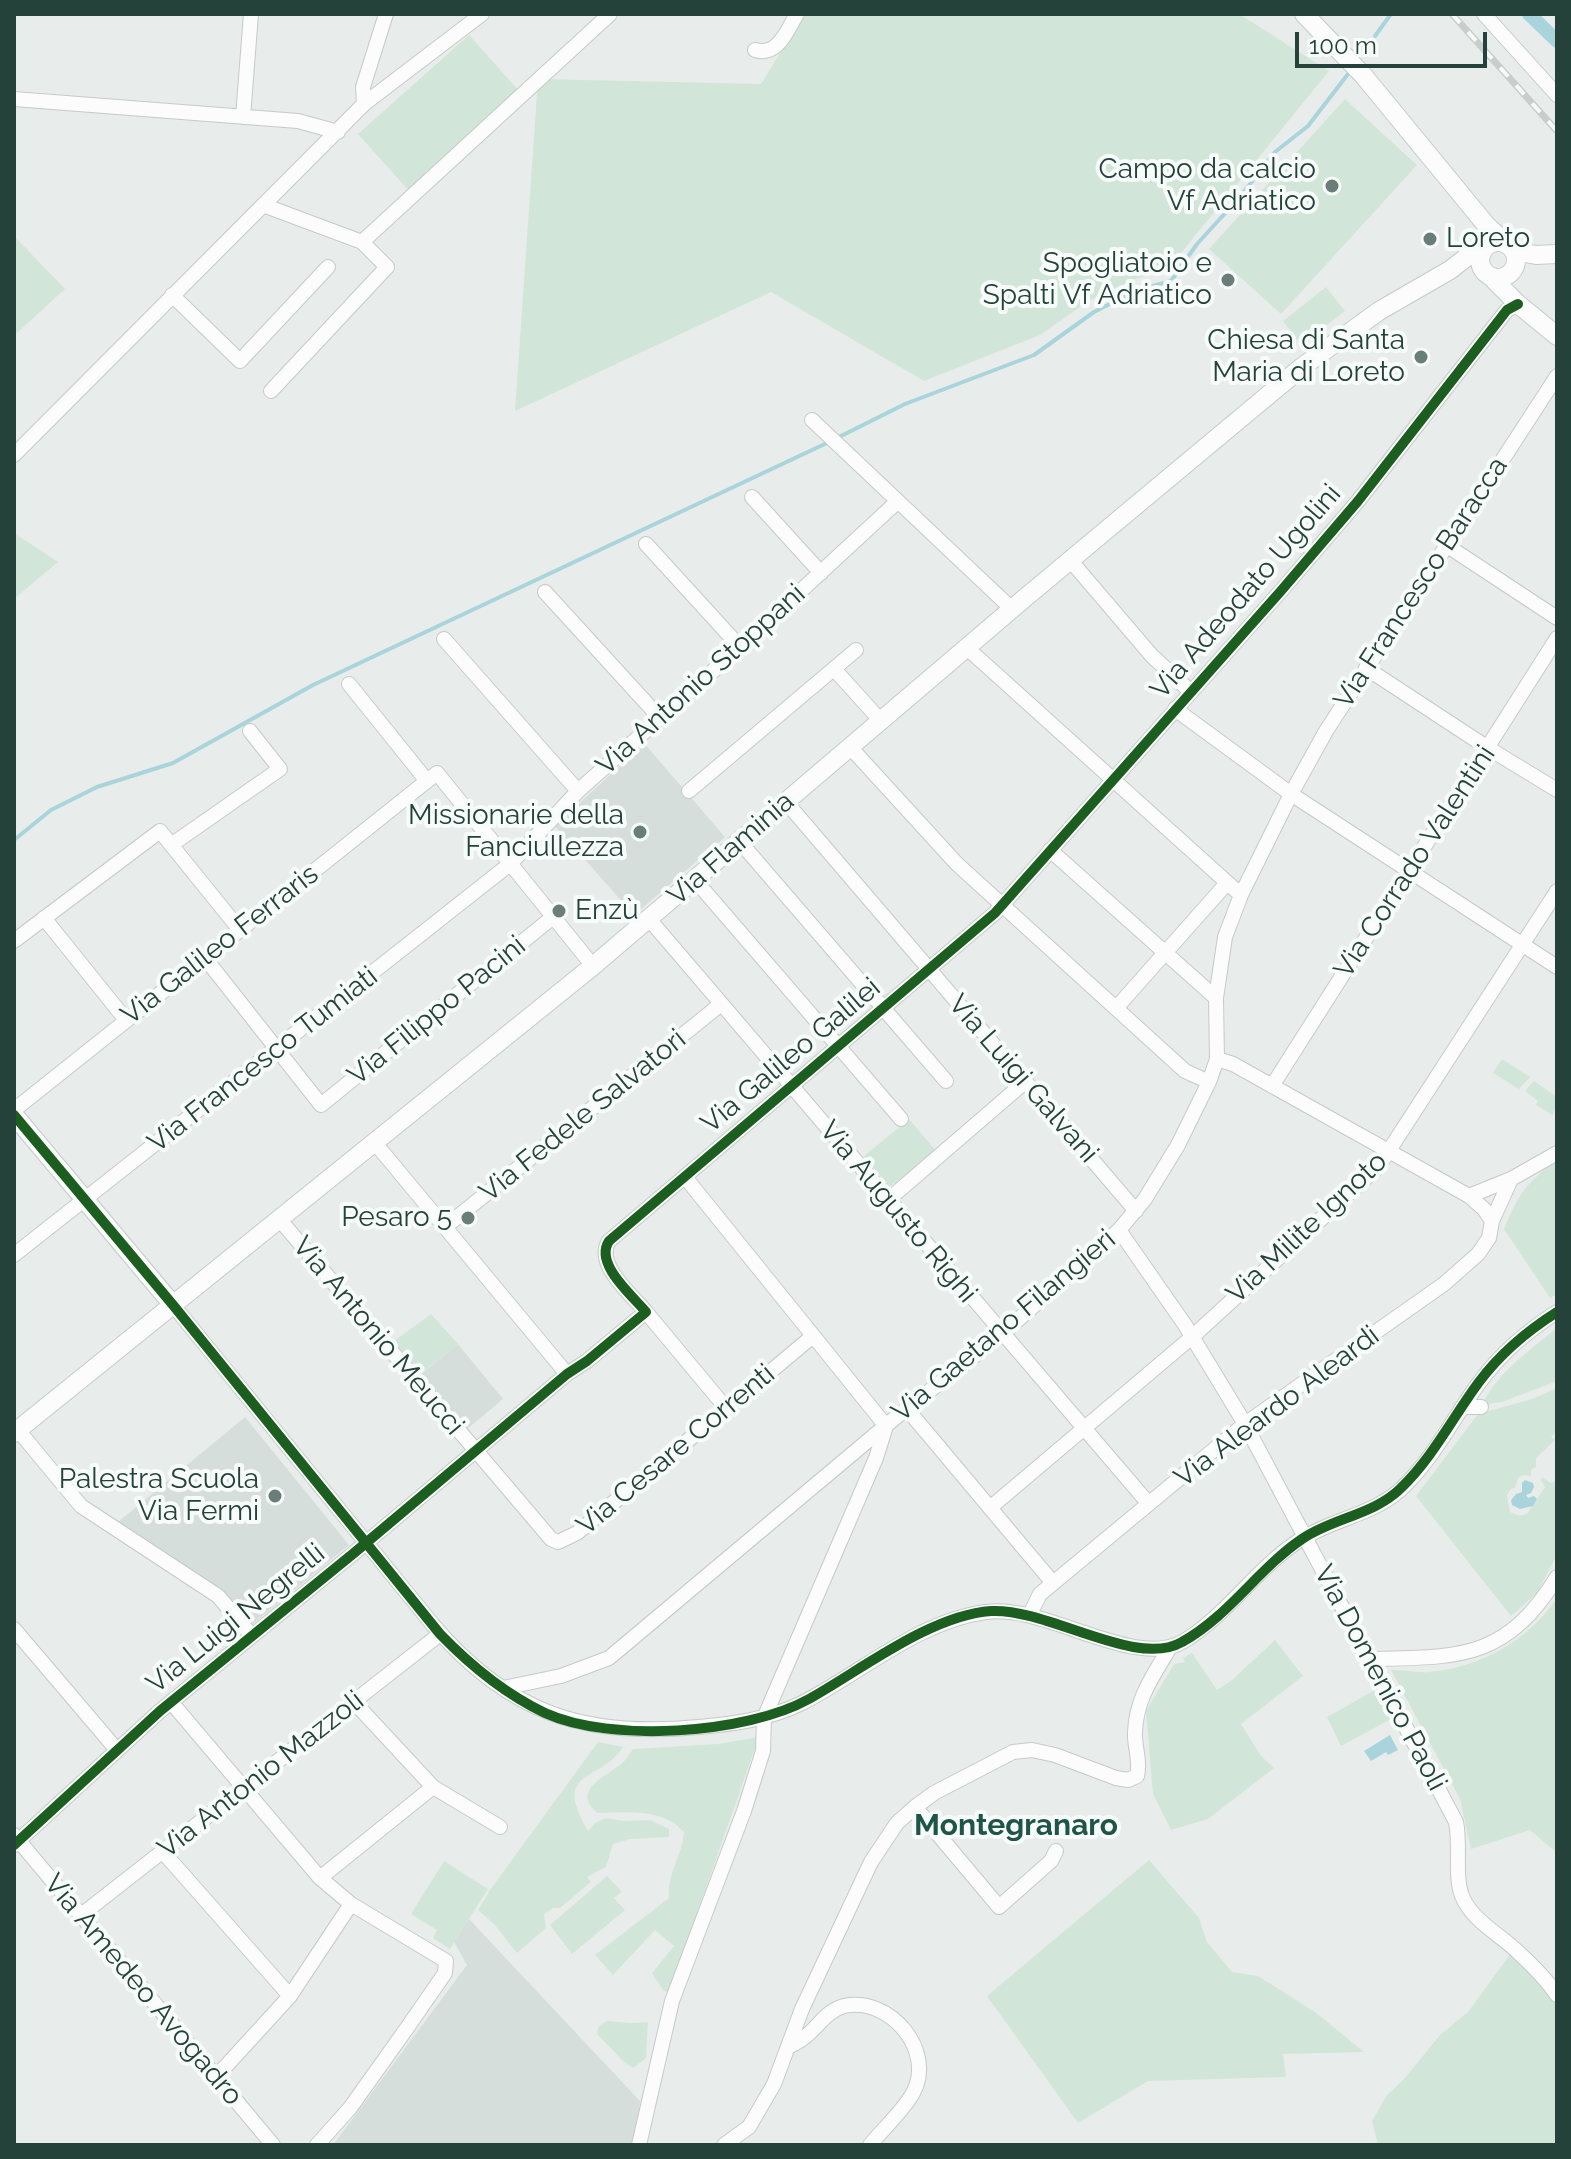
<!DOCTYPE html>
<html>
<head>
<meta charset="utf-8">
<style>
	body { margin:0 }
	#map { position:relative; width:1571px; height:2159px; overflow:hidden; background:#e8edeb; font-family:Raleway,sans-serif }
	canvas { display:block }
	.frame { position:absolute; inset:0; border:16px solid #24423a; pointer-events:none }
	.scale { position:absolute; left:1295px; top:32px; width:192px; height:36px; box-sizing:border-box; border:4px solid #24423a; border-top:0; padding-left:10px; font-size:24px; line-height:28px; white-space:nowrap; color:#24423a; -webkit-text-stroke:6px #f7fbf9; paint-order:stroke }
</style>
</head>
<body>
<div id="map">
<canvas width="1571" height="2159"></canvas>
<div class="frame"></div>
<div class="scale">100 m</div>
</div>
<script>
const context = document.querySelector('canvas').getContext('2d');
context.lineJoin = 'round';
function fill(path, color) {
  context.fillStyle = color;
  context.fill(path, 'evenodd');
}
function stroke(path, color, width, dash) {
  context.strokeStyle = color;
  context.lineWidth = width;
  context.lineCap = dash ? 'butt' : 'round';
  context.setLineDash(dash || []);
  context.stroke(path);
}
function write(font, color, halo, rows, align = 'center') {
  context.font = font + ' Raleway,sans-serif';
  context.lineWidth = 8;
  context.setLineDash([]);
  context.textBaseline = 'middle';
  context.strokeStyle = halo;
  context.fillStyle = color;
  for (const [text, x, y, turn = 0] of rows) {
    context.save();
    context.translate(x, y);
    context.rotate((+turn || 0) * Math.PI / 180);
    context.textAlign = isNaN(turn) ? turn : align;
    if (halo) context.strokeText(text, 0, 0);
    context.fillText(text, 0, 0);
    context.restore();
  }
}
const built = new Path2D(`
	M644,743L725,837L634,915L555,826Z
	M458,1344L503,1399L466,1430L419,1376Z
	M245,1417L349,1545L250,1626L225,1593L118,1522Z
	M469,1919L640,2101L635,2145H333L467,1965L454,1942Z`);
const green = new Path2D(`
	M804,14H1239L1329,71L1168,269L1135,279L1090,300L1040,335L924,381L771,292L515,411L538,79L761,84Z
	M469,35L521,93L410,192L358,134Z
	M1345,99L1417,165L1281,314L1209,249Z
	M14,236L65,289L17,333L14,330Z
	M1326,287L1345,311L1301,345L1283,321Z
	M14,533L58,562L14,599Z
	M1502,1059L1530,1077L1519,1089L1493,1073Z
	M1534,1081L1557,1097V1106L1552,1115L1536,1105L1538,1101L1525,1091Z
	M909,1119L937,1152L889,1187L864,1156Z
	M1557,1160V1294L1550,1298L1504,1229C1519,1193 1526,1183 1557,1160Z
	M431,1314L458,1344L422,1373L393,1342Z
	M1557,1328V1381L1502,1402L1482,1405C1496,1374 1531,1349 1557,1328Z
	M1557,1388V1430L1551,1437L1555,1440L1536,1458V1467L1531,1470V1476L1523,1475L1518,1478L1515,1488L1511,1489L1507,1495L1510,1512L1519,1516L1527,1514L1545,1487L1540,1479L1543,1478L1551,1483L1557,1481V1555L1537,1593L1511,1616L1416,1496L1478,1414L1532,1399Z
	M1557,1598V1853L1530,1830L1471,1849L1460,1799L1391,1670C1403,1670 1417,1673 1429,1672C1481,1667 1528,1641 1557,1598Z
	M1275,1640L1303,1676L1241,1724L1261,1756L1274,1768L1208,1819L1171,1830L1153,1794L1146,1711L1174,1664L1185,1662L1183,1658L1192,1653L1217,1690L1232,1680Z
	M1375,1690L1391,1719L1341,1746L1327,1717Z
	M759,1737L669,1993L663,1990L652,1973L674,1946L655,1930L613,1975L595,1955L669,1898C667,1872 682,1857 684,1832C663,1808 628,1812 598,1813C570,1791 606,1776 620,1765C625,1761 629,1755 633,1749L718,1744Z
	M598,1742L623,1747C601,1783 551,1767 588,1831L595,1823L606,1818L624,1821L650,1820L669,1829V1837L630,1839L613,1844L606,1867L587,1877L591,1882L560,1908H553L544,1914L546,1928L517,1953L494,1924L478,1910L490,1890Z
	M1149,1860L1199,1918L1207,1942L1232,1972L1258,1976L1315,2012L1364,2052L1283,2054L1286,2077L1148,2081L1078,2123L987,1996Z
	M444,1861L488,1889L450,1949L433,1938L437,1930L411,1914Z
	M607,1876L622,1892L614,1898L625,1910L572,1954L550,1925Z
	M1511,1953L1553,1996L1557,2004V2145H1378L1372,2121L1387,2095L1404,2079L1440,2035L1468,2012Z
	M607,2021L631,2023L648,2022L646,2058L633,2068L624,2062L597,2034L599,2026Z`);
const water = new Path2D(`
	M1525,1480L1533,1483L1534,1487L1531,1493L1526,1495L1528,1498L1534,1496L1537,1499L1533,1506L1520,1509L1512,1505L1511,1500L1516,1494L1522,1492V1483Z
	M1390,1735L1398,1750L1388,1755L1386,1752L1371,1761L1364,1751Z`);
const stream = new Path2D(`
	M1375,36L1391,14
	M837,438L905,404L1034,355L1094,312L1135,291L1171,281L1197,244L1239,198L1275,152L1308,126L1348,74
	M14,840L51,810L97,787L173,763L313,685L829,442`);
const canal = new Path2D(`
	M1529,14L1557,41`);
const street = new Path2D(`
	M1484,14L1557,95
	M755,50C778,57 787,30 797,14
	M14,99L298,121L338,132
	M364,104L363,87L386,14
	M243,117L251,14
	M263,205L362,242L387,267L271,391
	M362,242L610,14
	M172,295L240,361L328,267
	M812,420L1012,609
	M14,455L364,104L482,14
	M752,497L821,573
	M646,544L740,647
	M1446,545L1557,618
	M1070,560L1152,656L1191,692
	M545,592L660,718
	M444,639L578,791
	M967,648L1241,895
	M1366,668L1488,748L1557,790
	M834,669L881,721
	M349,684L427,781
	M1175,709L1291,794L1557,967
	M850,747L957,864L1185,1071L1209,1082
	M689,791L856,650
	M786,802L1136,1211
	M740,842L946,1081
	M171,845L280,769L250,731
	M1050,850L1216,998
	M695,880L901,1119
	M44,918L126,1020
	M649,919L1149,1504
	M14,941L160,831L240,930
	M205,958L321,1105L553,917
	M1117,1007L1227,883
	M1272,1086L1557,638
	M14,1110L437,773L593,966
	M375,1143L567,1374
	M685,1177L886,1426
	M1469,1196L1511,1179L1557,1153
	M888,1200L1026,1081
	M280,1220L551,1539L558,1542L577,1533L813,1336
	M1492,1221L1511,1179
	M445,1227L721,1004
	M1119,1230L1185,1325L1245,1424L1456,1822C1461,1846 1454,1875 1462,1896C1472,1921 1501,1935 1519,1953C1532,1965 1547,1980 1557,1995
	M14,1255L510,864L578,791L740,647L897,502
	M173,1305L433,1625C509,1714 585,1738 699,1727C735,1724 769,1719 802,1703C861,1673 918,1621 986,1612C1047,1604 1135,1671 1184,1641C1230,1613 1259,1564 1305,1537C1335,1519 1373,1514 1400,1490C1433,1460 1453,1418 1479,1383C1500,1354 1527,1331 1557,1312
	M646,1312L726,1408
	M1462,1407H1481
	M907,1409L1053,1583
	M18,1430L81,1506L218,1596L252,1636
	M991,1507L1192,1337L1379,1166L1557,891
	M1030,1614L1040,1594L1245,1424L1444,1284L1478,1254L1489,1238L1492,1221L1484,1209L1469,1196L1233,1064L1217,1059
	M14,1629L117,1750
	M1372,1659C1459,1657 1506,1660 1557,1577
	M503,1688L561,1676L609,1658L895,1418L1002,1334L1119,1230L1145,1199L1178,1145L1209,1082L1217,1059L1216,998L1225,937L1241,895L1291,794L1326,731L1557,376
	M171,1702L320,1878L351,1904L446,1961L445,1973L407,2028L350,2108L317,2145
	M354,1702L433,1787L500,1827
	M915,1807L999,1907L1051,1861L1056,1851
	M14,1835L273,2145
	M14,1845L160,1711L354,1553L567,1374L587,1361L646,1312C632,1295 594,1264 609,1241L995,913L1280,592L1358,501L1507,310L1518,304
	M163,1852L290,1996
	M320,1878L433,1787
	M80,1916L440,1634
	M790,2046C796,2043 802,2040 806,2036C820,2025 826,2011 844,2006C890,1996 936,2051 913,2093C903,2111 883,2129 870,2145
	M216,2077L290,1996L351,1904
	M639,2145L672,2001L744,1811L763,1751L764,1718L876,1458L886,1426
	M724,2145L749,2127L774,2084L802,2009L871,1862L897,1823L915,1807L934,1793L1013,1752L1032,1750L1055,1755L1116,1778L1128,1780L1137,1776C1141,1760 1134,1747 1135,1732C1136,1699 1153,1676 1169,1649`);
const secondary = new Path2D(`
	M1304,14L1363,75L1487,226L1507,244
	M1480 260a18 18 0 1 1 36 0a18 18 0 1 1-36 0Z
	M1514,251L1536,255L1557,254
	M1490,276L1518,304L1557,336
	M14,1115L173,1305
	M14,1433L593,966L1026,597L1302,367L1379,311L1450,270L1468,256L1482,253`);
const rail = new Path2D(`
	M1452,14L1557,131`);
const cycleway = new Path2D(`
	M14,1115L173,1305L440,1634C470,1665 505,1694 545,1713C611,1743 746,1734 809,1699C861,1670 931,1615 991,1611C1048,1608 1136,1669 1182,1642C1229,1616 1258,1569 1302,1539C1332,1518 1374,1515 1401,1488C1433,1457 1453,1417 1479,1382C1500,1354 1527,1331 1557,1312
	M14,1845L160,1711L354,1553L567,1374L587,1361L646,1312C632,1295 594,1264 609,1241L995,913L1280,592L1358,501L1507,310L1518,304`);
const markers = [
	[1332,186,8,"#697e78"],
	[1430,239,8,"#697e78"],
	[1228,280,8,"#697e78"],
	[1421,357,8,"#697e78"],
	[640,832,8,"#697e78"],
	[559,911,8,"#697e78"],
	[468,1218,8,"#697e78"],
	[275,1496,8,"#697e78"]
];
const poiNames = [
	["Campo da calcio",1316,170],
	["Vf Adriatico",1316,202],
	["Loreto",1446,239,"left"],
	["Spogliatoio e",1212,264],
	["Spalti Vf Adriatico",1212,296],
	["Chiesa di Santa",1405,341],
	["Maria di Loreto",1405,373],
	["Missionarie della",624,816],
	["Fanciullezza",624,848],
	["Enzù",575,911,"left"],
	["Pesaro 5",452,1218],
	["Palestra Scuola",259,1480],
	["Via Fermi",259,1512]
];
const streetNames = [
	["Via Francesco Baracca",1421,583,-57],
	["Via Adeodato Ugolini",1246,592,-49],
	["Via Antonio Stoppani",701,680,-42],
	["Via Flaminia",731,849,-41],
	["Via Corrado Valentini",1415,862,-57],
	["Via Galileo Ferraris",220,945,-38],
	["Via Filippo Pacini",437,1011,-39],
	["Via Galileo Galilei",791,1056,-40],
	["Via Francesco Tumiati",263,1060,-38],
	["Via Luigi Galvani",1023,1079,49],
	["Via Fedele Salvatori",583,1116,-39],
	["Via Augusto Righi",898,1212,50],
	["Via Milite Ignoto",1307,1228,-43],
	["Via Gaetano Filangieri",1004,1326,-40],
	["Via Antonio Meucci",378,1336,50],
	["Via Aleardo Aleardi",1277,1407,-37],
	["Via Cesare Correnti",676,1450,-40],
	["Via Luigi Negrelli",236,1619,-39],
	["Via Domenico Paoli",1380,1678,62],
	["Via Antonio Mazzoli",261,1775,-38],
	["Via Amedeo Avogadro",143,1990,50]
];
const neighbourhoodNames = [
	["Montegranaro",1016,1826]
];
fill(built, '#d6dedb');
fill(green, '#d1e6d8');
fill(water, '#a9d4db');
stroke(stream, '#a9d4db', 4);
stroke(canal, '#a9d4db', 14);
stroke(street, '#c5cac8', 16);
stroke(secondary, '#c3cbc8', 20);
stroke(street, '#fcfcfc', 14);
stroke(secondary, '#fcfcfc', 18);
stroke(rail, '#c9cdcc', 7);
stroke(rail, '#f7fbf9', 4, [12]);
stroke(cycleway, '#1b5e20', 10);
for (const [x, y, r, color] of markers) {
  const dot = new Path2D();
  dot.arc(x, y, r, 0, 2 * Math.PI);
  context.fillStyle = color;
  context.fill(dot);
  stroke(dot, '#f7fbf9', 3);
}
write('28px', '#24423a', '#f7fbf9', poiNames, 'right');
write('28px', '#24423a', '#f7fbf9', streetNames);
write('bold 30px', '#1f5548', '#f7fbf9', neighbourhoodNames);
</script>
</body>
</html>
